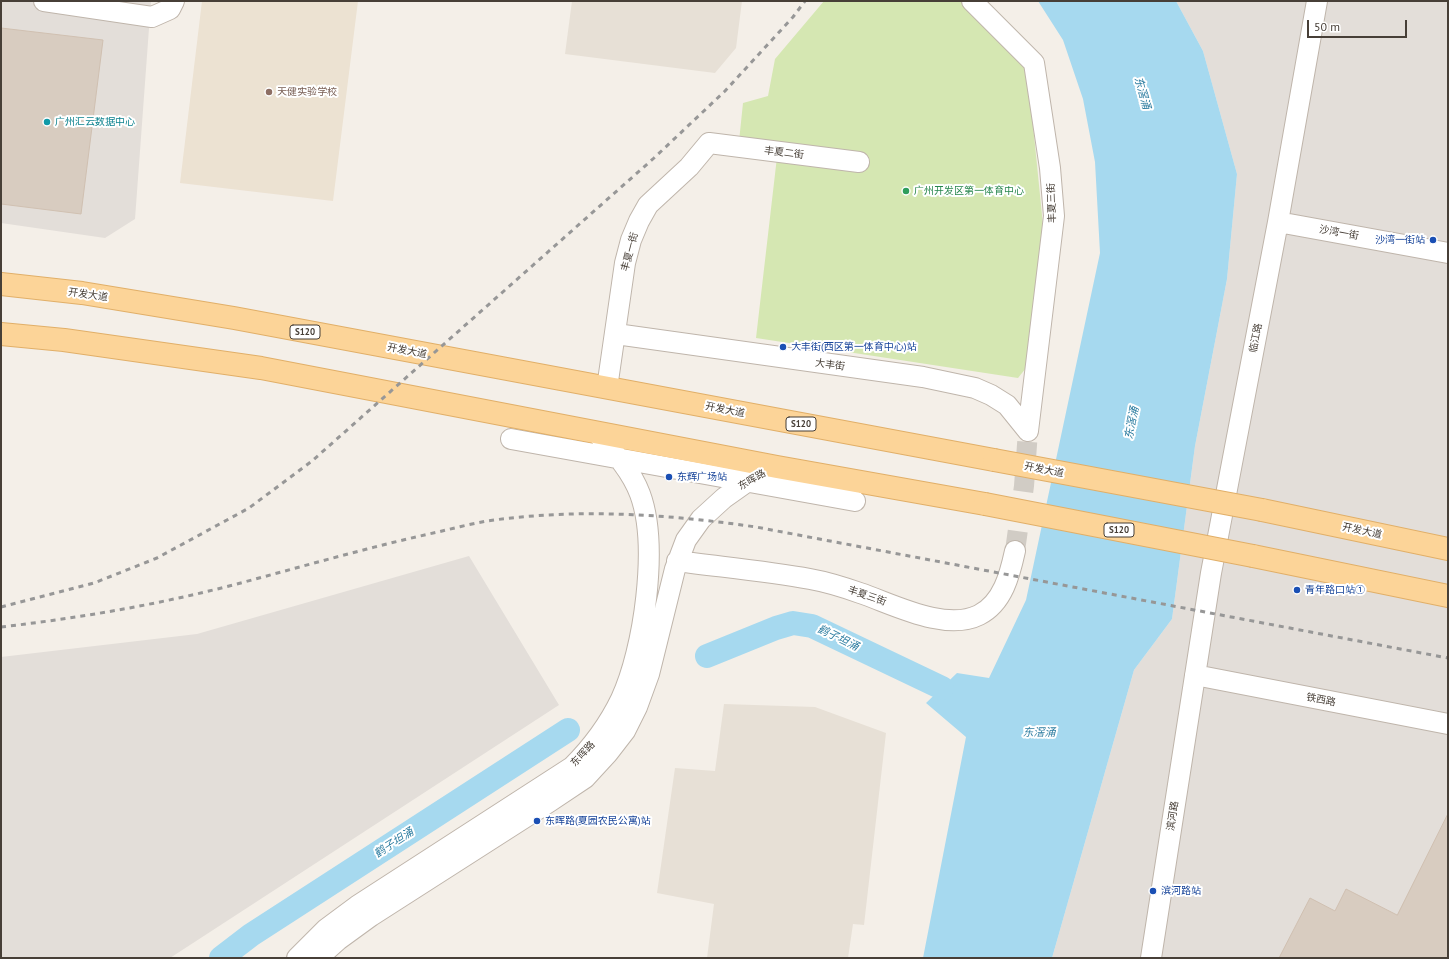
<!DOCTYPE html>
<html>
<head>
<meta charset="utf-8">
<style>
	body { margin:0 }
	#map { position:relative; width:1449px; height:959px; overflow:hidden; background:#f4efe8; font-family:"PT Sans",sans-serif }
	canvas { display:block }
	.frame { position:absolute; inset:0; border:2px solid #473f37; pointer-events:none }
	.scale { position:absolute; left:1307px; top:20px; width:100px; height:18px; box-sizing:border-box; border:2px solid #473f37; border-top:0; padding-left:5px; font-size:12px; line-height:14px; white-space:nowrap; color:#473f37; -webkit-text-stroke:3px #fff; paint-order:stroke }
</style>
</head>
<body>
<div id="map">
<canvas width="1449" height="959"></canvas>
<div class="frame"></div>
<div class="scale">50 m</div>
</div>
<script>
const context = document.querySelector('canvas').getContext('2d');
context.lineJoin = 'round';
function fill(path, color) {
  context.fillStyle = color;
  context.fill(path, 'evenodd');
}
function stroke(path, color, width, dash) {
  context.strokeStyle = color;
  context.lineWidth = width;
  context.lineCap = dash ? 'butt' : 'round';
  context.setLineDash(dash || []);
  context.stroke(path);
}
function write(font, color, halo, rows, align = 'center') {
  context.font = font + ' "PT Sans","Noto Sans SC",sans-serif';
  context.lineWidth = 4;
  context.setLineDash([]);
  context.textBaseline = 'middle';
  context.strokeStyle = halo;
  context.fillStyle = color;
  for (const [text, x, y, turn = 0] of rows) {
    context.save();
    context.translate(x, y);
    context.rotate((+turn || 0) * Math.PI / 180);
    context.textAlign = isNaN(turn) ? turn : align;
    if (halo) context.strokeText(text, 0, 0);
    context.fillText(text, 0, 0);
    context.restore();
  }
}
const residential = new Path2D(`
	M572,1H742L736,48L715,73L565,54Z
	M724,704L815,707L886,733L864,925L853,924L848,958H707L714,904L657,893L675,768L715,771Z`);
const industrial = new Path2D(`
	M1,1H151L135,219L105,238L1,223Z
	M1176,1H1448V958H1052L1134,670L1172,619L1195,446L1227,279L1237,174L1203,51Z
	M469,556L559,705L170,958H1V657L197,634Z`);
const education = new Path2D(`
	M202,1H358L333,201L180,183Z`);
const green = new Path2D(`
	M824,1H960L1027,65L1043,225L1026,368L1018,378L756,338L777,157L738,151L743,103L768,96L775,59Z`);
const water = new Path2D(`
	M1038,1H1176L1203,51L1237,174L1227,279L1195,446L1172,619L1134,670L1052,958H923L966,737L926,703L957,673L989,678L1026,600L1100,253L1095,162L1083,99L1063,40Z`);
const river = new Path2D(`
	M707,656L776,628L793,623L812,626L942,688
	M221,958L251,935L568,730`);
const building = new Path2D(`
	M1,28L103,40L81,214L1,204Z
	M1448,814V958H1279L1310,898L1335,911L1346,889L1397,915Z`);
const minorTunnel = new Path2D(`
	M1015,551L1024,486L1028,431`);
const minor = new Path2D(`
	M44,1L152,17L170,9L174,1
	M972,1L1034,63L1050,168L1054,216L1028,431
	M1278,222L1448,253
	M616,334L923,377L975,388L991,395L1007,405L1028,431
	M607,388L625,263L631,240L639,221L648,205L689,167L709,143L859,162
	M511,439L855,501
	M677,561C721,567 766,571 810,579C827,582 843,587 860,593C893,604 945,632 979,615C1003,603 1010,574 1015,551
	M1195,675L1448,724
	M297,958L326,929L357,906L572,767C592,747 609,724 621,699C644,650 659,545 640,494C631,470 613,451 597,433
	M318,958L338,940L371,916L549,802L585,778L608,753L625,731L637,707L649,674L675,569L686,540L701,519L724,498L758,474L777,467
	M1151,958L1211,573L1278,222L1317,1`);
const major = new Path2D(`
	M1,284L82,293L234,318L994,460
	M1,334L64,340L261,368L777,467L985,504
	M1262,510L1448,549
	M1253,556L1448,596`);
const rail = new Path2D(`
	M1,607L94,583L157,558L249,508L312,461L654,158L725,91L793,17L805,1
	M1,627C79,618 156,605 233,585C301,567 369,547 438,532C454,528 471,524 487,521C577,508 667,514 756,527L1448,658`);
const majorBridge = new Path2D(`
	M994,460L1262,510
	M985,504L1253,556`);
const markers = [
	[269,92,4,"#8d6e63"],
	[47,122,4,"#0f9aa8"],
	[906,191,4,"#2e9e5b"],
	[1433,240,4,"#1a4fb4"],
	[783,347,4,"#1a4fb4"],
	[669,477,4,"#1a4fb4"],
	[1297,590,4,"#1a4fb4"],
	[537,821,4,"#1a4fb4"],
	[1153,891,4,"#1a4fb4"]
];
const shields = [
	[305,332,30],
	[801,424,30],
	[1119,530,30]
];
const shieldNames = [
	["S120",305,332],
	["S120",801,424],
	["S120",1119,530]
];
const educationNames = [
	["天健实验学校",277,92]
];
const cultureNames = [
	["广州汇云数据中心",55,122]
];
const streetNames = [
	["丰夏二街",784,153,7],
	["丰夏三街",1052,203,-92],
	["沙湾一街",1339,233,10],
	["丰夏一街",630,252,-75],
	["开发大道",88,295,8],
	["临江路",1256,338,-79],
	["开发大道",407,351,11],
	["大丰街",830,365,8],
	["开发大道",725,410,11],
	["开发大道",1044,470,11],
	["东晖路",752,480,-30],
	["开发大道",1362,531,12],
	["丰夏三街",867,596,19],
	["铁西路",1321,700,11],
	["东晖路",583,754,-47],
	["滨河路",1173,816,-81]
];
const leisureNames = [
	["广州开发区第一体育中心",914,191]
];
const transitNames = [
	["沙湾一街站",1425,240,"right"],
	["大丰街(西区第一体育中心)站",791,347],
	["东辉广场站",677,477],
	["青年路口站①",1305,590],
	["东晖路(夏园农民公寓)站",545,821],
	["滨河路站",1161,891]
];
const waterNames = [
	["东滘涌",1142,93,74],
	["东滘涌",1132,423,-79],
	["鹤子坦涌",838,638,26],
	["东滘涌",1039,733],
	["鹤子坦涌",394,843,-33]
];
fill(residential, '#e7e0d6');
fill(industrial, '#e3ded9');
fill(education, '#ece2d2');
fill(green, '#d5e7b2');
fill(water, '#a6d9ef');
stroke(river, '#a6d9ef', 24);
fill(building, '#d8ccc0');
stroke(building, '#d0c0b1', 1);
stroke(minorTunnel, '#d1ccc5', 20, [20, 10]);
stroke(minor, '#bfb5ab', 22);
stroke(major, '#e1af68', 24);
stroke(minor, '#fff', 20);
stroke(major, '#fcd498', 22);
stroke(rail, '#979797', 3, [5, 5]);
stroke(majorBridge, '#e1af68', 24, []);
stroke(majorBridge, '#fcd498', 22);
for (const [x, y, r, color] of markers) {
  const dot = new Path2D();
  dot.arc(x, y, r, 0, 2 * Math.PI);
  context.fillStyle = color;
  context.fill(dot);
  stroke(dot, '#fff', 1.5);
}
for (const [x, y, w] of shields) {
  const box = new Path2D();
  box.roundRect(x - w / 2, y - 7, w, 14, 3);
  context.fillStyle = '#fff';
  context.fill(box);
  stroke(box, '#473f37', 1);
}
write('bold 9px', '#473f37', null, shieldNames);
write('10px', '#785e54', '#fff', educationNames, 'left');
write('10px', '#0d838f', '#fff', cultureNames, 'left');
write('10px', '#473f37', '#fff', streetNames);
write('10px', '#27864d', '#fff', leisureNames, 'left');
write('10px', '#164399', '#fff', transitNames, 'left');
write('italic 11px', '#2f7ea1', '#fff', waterNames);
</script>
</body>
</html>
